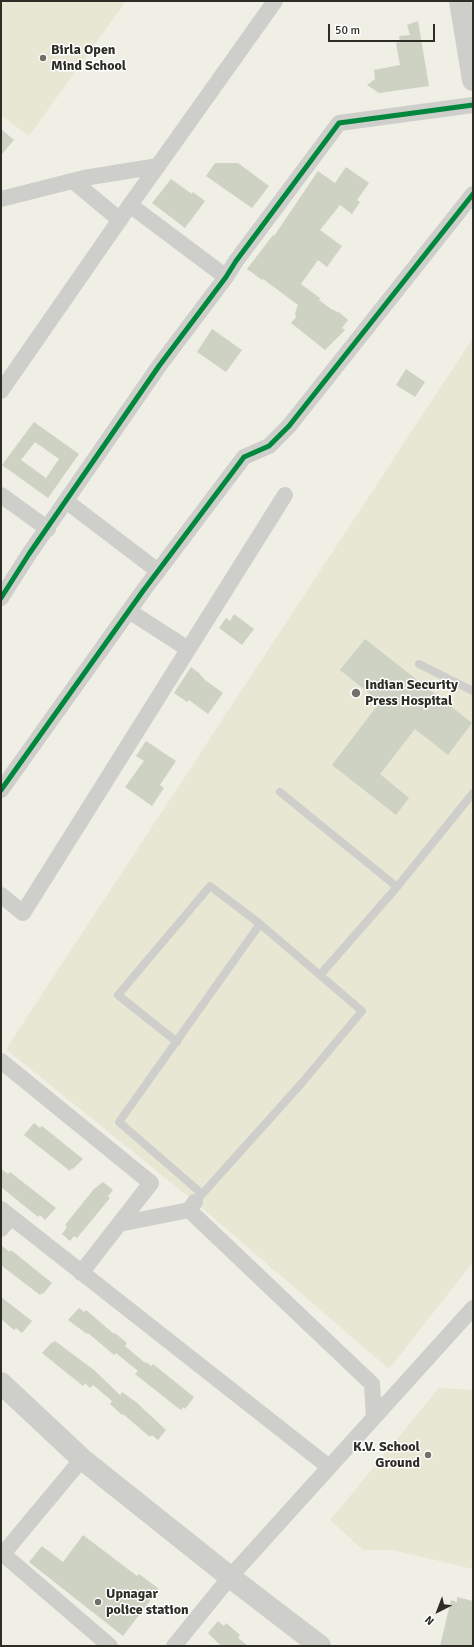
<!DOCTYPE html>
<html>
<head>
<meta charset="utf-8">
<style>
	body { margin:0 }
	#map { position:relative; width:474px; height:1647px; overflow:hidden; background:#efefe5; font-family:Signika,sans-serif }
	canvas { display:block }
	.frame { position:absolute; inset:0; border:2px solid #2d2d26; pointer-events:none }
	.north { position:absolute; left:418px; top:1591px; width:40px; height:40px; -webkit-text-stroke:3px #fff; paint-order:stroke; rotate:222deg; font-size:11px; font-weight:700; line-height:16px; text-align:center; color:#2d2d26 }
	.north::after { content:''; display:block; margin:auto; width:14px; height:18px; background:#2d2d26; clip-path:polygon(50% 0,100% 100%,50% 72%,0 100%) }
	.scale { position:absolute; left:328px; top:24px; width:107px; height:18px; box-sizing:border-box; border:2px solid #2d2d26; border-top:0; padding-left:5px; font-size:12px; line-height:14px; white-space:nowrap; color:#2d2d26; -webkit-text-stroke:3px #fff; paint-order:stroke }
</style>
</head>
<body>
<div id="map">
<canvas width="474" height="1647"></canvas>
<div class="frame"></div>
<div class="north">N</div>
<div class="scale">50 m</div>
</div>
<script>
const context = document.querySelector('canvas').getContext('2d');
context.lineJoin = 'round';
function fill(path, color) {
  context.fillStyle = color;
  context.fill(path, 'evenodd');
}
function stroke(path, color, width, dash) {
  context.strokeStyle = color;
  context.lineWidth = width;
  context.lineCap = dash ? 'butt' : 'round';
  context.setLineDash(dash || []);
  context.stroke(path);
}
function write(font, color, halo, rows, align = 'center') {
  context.font = font + ' Signika,sans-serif';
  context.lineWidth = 3;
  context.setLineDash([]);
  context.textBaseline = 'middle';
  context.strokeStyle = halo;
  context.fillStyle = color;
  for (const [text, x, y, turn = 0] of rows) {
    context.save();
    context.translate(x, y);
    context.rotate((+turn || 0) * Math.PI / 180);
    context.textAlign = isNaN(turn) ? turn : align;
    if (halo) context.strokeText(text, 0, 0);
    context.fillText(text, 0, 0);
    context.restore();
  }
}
const built = new Path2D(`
	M1,1H126L29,136L1,115Z
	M473,338V1262L389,1369L195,1202L6,1049Z
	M439,1388L473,1390V1569L393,1550H363L330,1520Z`);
const building = new Path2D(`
	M418,21L429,86L379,93L367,85L375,79L374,70L400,65L396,43L400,42L399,36L410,35L407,25Z
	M1,129L14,140L1,155Z
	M215,163H238L269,186L252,208L206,176Z
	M346,167L369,183L357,200L360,202L352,214L340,205L320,230L342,246L327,267L318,260L301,284L320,298L319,300L331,309L340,313L348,320L342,328L345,330L325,350L291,323L296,317L295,313L298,305L263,279L262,280L247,269L273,235L274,236L318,171L335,183Z
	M171,179L192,194L193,192L205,201L185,228L152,203Z
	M212,329L242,350L226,372L197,352Z
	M406,369L425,382L415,397L396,385Z
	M34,422L79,454L48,498L2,465ZM35,442L59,459L46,478L21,460Z
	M234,614L254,629L242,645L219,628L226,618L230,621Z
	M365,639L472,723L448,755L415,729L380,774L409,798L396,815L332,765L380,702L340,670Z
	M191,667L199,673L205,680L223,693L208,714L189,700L187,702L174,693Z
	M146,741L176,761L160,785L164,788L152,806L125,787L144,761L136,756Z
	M34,1123L40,1128L42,1126L83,1159L73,1169L72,1168L70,1171L24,1135Z
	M1,1169L8,1174L10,1172L56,1208L45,1220L40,1215L38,1217L1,1187Z
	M103,1182L113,1190L108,1196L110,1198L77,1238L74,1236L70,1241L62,1234L67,1227L65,1225L94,1189Z
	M1,1245L10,1252L11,1250L52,1283L43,1294L42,1293L40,1295L2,1266L1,1264Z
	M1,1297L32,1321L22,1333L16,1328L14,1330L1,1319Z
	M79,1308L84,1312L86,1310L114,1334L115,1333L127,1343L125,1346L145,1363L146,1362L151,1366L153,1364L194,1397L185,1409L183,1407L181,1410L174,1405L135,1374L138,1371L116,1353L114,1355L88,1333L87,1334L68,1320Z
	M55,1341L94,1370L120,1395L122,1392L136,1402L166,1430L158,1440L152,1435L150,1437L123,1414L122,1415L110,1404L112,1401L93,1385L90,1388L85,1383L83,1386L42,1353L52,1342L53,1343Z
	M83,1535L137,1576L139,1574L159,1589L123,1636L29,1562L42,1546L63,1562Z
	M457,1597L473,1601V1646H440L451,1600L457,1602Z
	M218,1621L224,1626L226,1623L240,1635L238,1638L248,1646H221L208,1633Z`);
const lane = new Path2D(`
	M419,664L473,691
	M280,792L397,887
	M320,975L397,887L473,793
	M177,1042L118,995L210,886L260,924
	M195,1202L301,1084L362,1011L260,924L119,1122L201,1193`);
const street = new Path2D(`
	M73,181L120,220
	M1,199L84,178L158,166
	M130,205L226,277
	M1,391L130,205L275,1
	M1,495L48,529
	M66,501L158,571
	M1,598L29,554L159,366L226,277L236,261L339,123L473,105
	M129,611L188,649
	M1,790L143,591L244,457L269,446L289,426L473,194
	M1,895L23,913L285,495
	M1,1061L151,1183L81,1273
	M1,1209L329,1467
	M189,1210L372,1384L374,1417
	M119,1224L189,1210L195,1202
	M1,1229L11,1217
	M82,1459L3,1554L110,1646
	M174,1646L230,1577L473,1308`);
const secondary = new Path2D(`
	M1,1383L82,1459L230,1577L320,1646`);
const highway = new Path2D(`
	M460,1L473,80`);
const cycleway = new Path2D(`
	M1,598L29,554L159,366L226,277L236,261L339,123L473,105
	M1,790L143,591L244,457L269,446L289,426L473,194`);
const markers = [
	[43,58,4,"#717169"],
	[356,693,5,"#717169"],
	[428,1455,4,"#717169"],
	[98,1602,4,"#717169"]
];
const poiNames = [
	["Birla Open",51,50],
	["Mind School",51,66],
	["Indian Security",365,685],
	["Press Hospital",365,701],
	["K.V. School",420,1447,"right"],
	["Ground",420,1463,"right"],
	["Upnagar",106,1594],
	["police station",106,1610]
];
fill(built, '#e7e7d4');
fill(building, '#cdd2c3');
stroke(lane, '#cececb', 8);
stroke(street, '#cececb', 16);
stroke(secondary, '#cececb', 22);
stroke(highway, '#cececb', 22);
stroke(cycleway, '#00873e', 5);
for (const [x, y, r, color] of markers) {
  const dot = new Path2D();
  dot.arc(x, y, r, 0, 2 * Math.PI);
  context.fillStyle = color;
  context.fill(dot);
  stroke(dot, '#fff', 1.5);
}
write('bold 14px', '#2d2d26', '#fff', poiNames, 'left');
</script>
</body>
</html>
